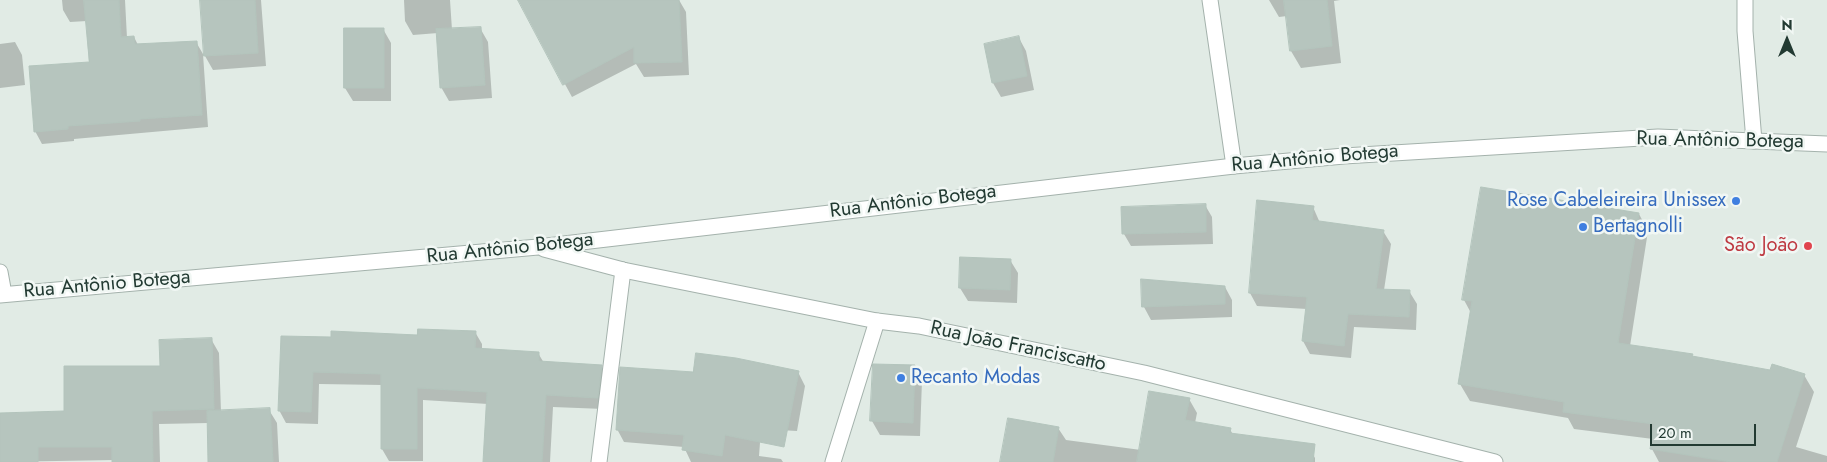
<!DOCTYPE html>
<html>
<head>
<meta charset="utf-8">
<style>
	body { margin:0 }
	#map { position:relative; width:1827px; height:462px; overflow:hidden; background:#e1ebe5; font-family:Jost,sans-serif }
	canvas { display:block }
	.north { position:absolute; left:1762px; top:15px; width:50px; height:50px; -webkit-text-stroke:4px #f1f7f4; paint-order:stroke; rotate:0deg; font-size:14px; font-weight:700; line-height:20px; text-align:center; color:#223a32 }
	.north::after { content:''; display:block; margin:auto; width:18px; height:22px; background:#223a32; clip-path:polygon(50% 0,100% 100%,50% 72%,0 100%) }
	.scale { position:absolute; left:1650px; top:424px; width:106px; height:22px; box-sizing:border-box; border:2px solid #223a32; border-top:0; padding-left:6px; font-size:15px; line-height:18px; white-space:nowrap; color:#223a32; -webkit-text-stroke:4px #f1f7f4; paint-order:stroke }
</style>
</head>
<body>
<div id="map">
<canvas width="1827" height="462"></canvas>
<div class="north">N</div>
<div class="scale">20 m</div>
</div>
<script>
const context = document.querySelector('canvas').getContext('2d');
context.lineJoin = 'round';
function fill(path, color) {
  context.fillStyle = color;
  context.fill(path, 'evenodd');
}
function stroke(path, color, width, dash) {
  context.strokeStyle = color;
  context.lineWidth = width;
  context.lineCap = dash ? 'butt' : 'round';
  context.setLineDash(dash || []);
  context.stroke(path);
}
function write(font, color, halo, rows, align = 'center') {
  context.font = font + ' Jost,sans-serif';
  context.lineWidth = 5;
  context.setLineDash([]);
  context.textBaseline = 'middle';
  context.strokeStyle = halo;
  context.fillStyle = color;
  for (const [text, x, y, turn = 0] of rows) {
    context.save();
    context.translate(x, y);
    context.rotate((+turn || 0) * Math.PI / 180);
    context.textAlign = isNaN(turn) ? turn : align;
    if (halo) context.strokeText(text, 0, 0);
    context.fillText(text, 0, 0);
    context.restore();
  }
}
const shadow = new Path2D(`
	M62,0H125L127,38L134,37L138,45L196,42L203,54L208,127L74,139V141L42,144L35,131L90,63L87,21L70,22L63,10Z
	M202,0H261L266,66L213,70L205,56Z
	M404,0H450L452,30L480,28L488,42L492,98L449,101L441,87L438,33L413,35L405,21Z
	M519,0H679L686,12L689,75L644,77L636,64L572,97Z
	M1269,0H1340L1334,1L1341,63L1301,68L1291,51L1287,16L1279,17Z
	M383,29L391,43V101H353L345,88Z
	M1019,38L1026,51L1034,90L1001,97L993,83L985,45Z
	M15,42L22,55L25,85L0,88V44Z
	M1205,205L1212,217L1213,244L1131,246L1124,234Z
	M1313,207L1320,223L1383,231L1391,244L1384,290L1409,291L1417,304L1416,330L1354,327L1351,358L1310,354L1303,341L1307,309L1257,306L1250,293Z
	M1639,214L1648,231L1630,346L1692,355L1694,358L1771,371L1804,375L1814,392L1796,447L1827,456V462H1659L1652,449L1653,439L1574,429L1568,418L1470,401L1460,384L1471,313L1464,300Z
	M1010,260L1018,273L1017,303L968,301L960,288Z
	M1142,280L1225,287L1232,300V317L1151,320L1144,307Z
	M475,332L482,344V350L538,353L544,363L601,366L608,378L604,409L553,407L550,462H485L488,404L423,400V461H389L382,449V385L319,384L318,424L286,423L279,410L332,339Z
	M211,339L219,353L221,412L269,410L277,423L279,462H209V423L159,424L160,462H114V460L0,462V414L65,413L161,367Z
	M914,366L922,380L920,436L880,435L872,421Z
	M798,372L805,386L797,431L761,429L759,456L781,459L783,462H691L684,447L624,442L617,429L694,374Z
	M1189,399L1197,413L1195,423L1230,429L1233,435L1307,444L1315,458V462H1001L1058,428L1066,440L1141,450Z`);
const building = new Path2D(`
	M84,0H119L121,37L134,36L135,44L197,41L202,115L140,119V121L68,126V129L34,132L29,66L89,62Z
	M200,0H255L258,53L204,56Z
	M518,0H679L682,62L634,63V47L563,85Z
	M1284,0H1327L1332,46L1290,51Z
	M481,27L485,85L440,88L436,29Z
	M344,28H384V88H344Z
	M1019,36L1027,76L992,83L984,44Z
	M1481,187L1639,213L1618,343L1693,354L1692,356L1770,370L1772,364L1805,374L1777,462H1731L1650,449L1654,424L1563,412L1564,402L1458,384L1472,301L1462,300Z
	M1257,200L1314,206L1312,220L1384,230L1376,289L1410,290L1409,317L1348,314L1344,346L1302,341L1307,297L1249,293Z
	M1206,204V232L1122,234L1121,207Z
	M960,257L1011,259L1010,290L959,288Z
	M1141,279L1225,286V304L1142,307Z
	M418,329L476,331L475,348L539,352V361L602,365L598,398L546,395L542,462H483L487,392L417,388V449H381V374L313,372L311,412L278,411L281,336L331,337V331L417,335Z
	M212,338L214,409L152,411L153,462H112V447H38V462H0V413L64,411V366H160L159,340Z
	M696,353L736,358L799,371L784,447L725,435L722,456L682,450L684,435L616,430L620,367L693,372Z
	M873,364L915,365L913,423L870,421Z
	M1149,391L1190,398L1185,420L1231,428L1230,433L1315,444L1313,462H1137Z
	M270,408L273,462H208L207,411Z
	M1008,418L1059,427L1053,462H1000Z`);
const service = new Path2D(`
	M0,272L4,294
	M599,462L623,270`);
const minor = new Path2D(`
	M1210,0L1234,166
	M1745,0V31L1754,141
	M833,462L877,321`);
const tertiary = new Path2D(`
	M544,249L623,270L877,321L919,326L1144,373L1495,462
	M0,295L538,247L1234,166L1344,156L1658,137L1827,144`);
const markers = [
	[1736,201,5,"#3f7fe0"],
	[1583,227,5,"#3f7fe0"],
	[1808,246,5,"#e0444e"],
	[901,378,5,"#3f7fe0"]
];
const streetNames = [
	["Rua Antônio Botega",1720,141,1],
	["Rua Antônio Botega",1315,159,-5],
	["Rua Antônio Botega",913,202,-7],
	["Rua Antônio Botega",510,249,-6],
	["Rua Antônio Botega",107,285,-5],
	["Rua João Franciscatto",1018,347,12]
];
const shopNames = [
	["Rose Cabeleireira Unissex",1726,201,"right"],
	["Bertagnolli",1593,227],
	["Recanto Modas",911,378]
];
const healthNames = [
	["São João",1798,246]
];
fill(shadow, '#0003');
fill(building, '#b6c5be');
stroke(building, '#b3c4bc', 1);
stroke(service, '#a4b2ac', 17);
stroke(minor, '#a4b2ac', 17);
stroke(tertiary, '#a4b2ac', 17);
stroke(service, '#fff', 15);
stroke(minor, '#fff', 15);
stroke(tertiary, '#fff', 15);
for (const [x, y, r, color] of markers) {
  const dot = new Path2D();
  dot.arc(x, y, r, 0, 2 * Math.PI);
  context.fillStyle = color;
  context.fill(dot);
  stroke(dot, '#f1f7f4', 2);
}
write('20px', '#223a32', '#f1f7f4', streetNames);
write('20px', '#366cbe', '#f1f7f4', shopNames, 'left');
write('20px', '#be3a42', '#f1f7f4', healthNames, 'right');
</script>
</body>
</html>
